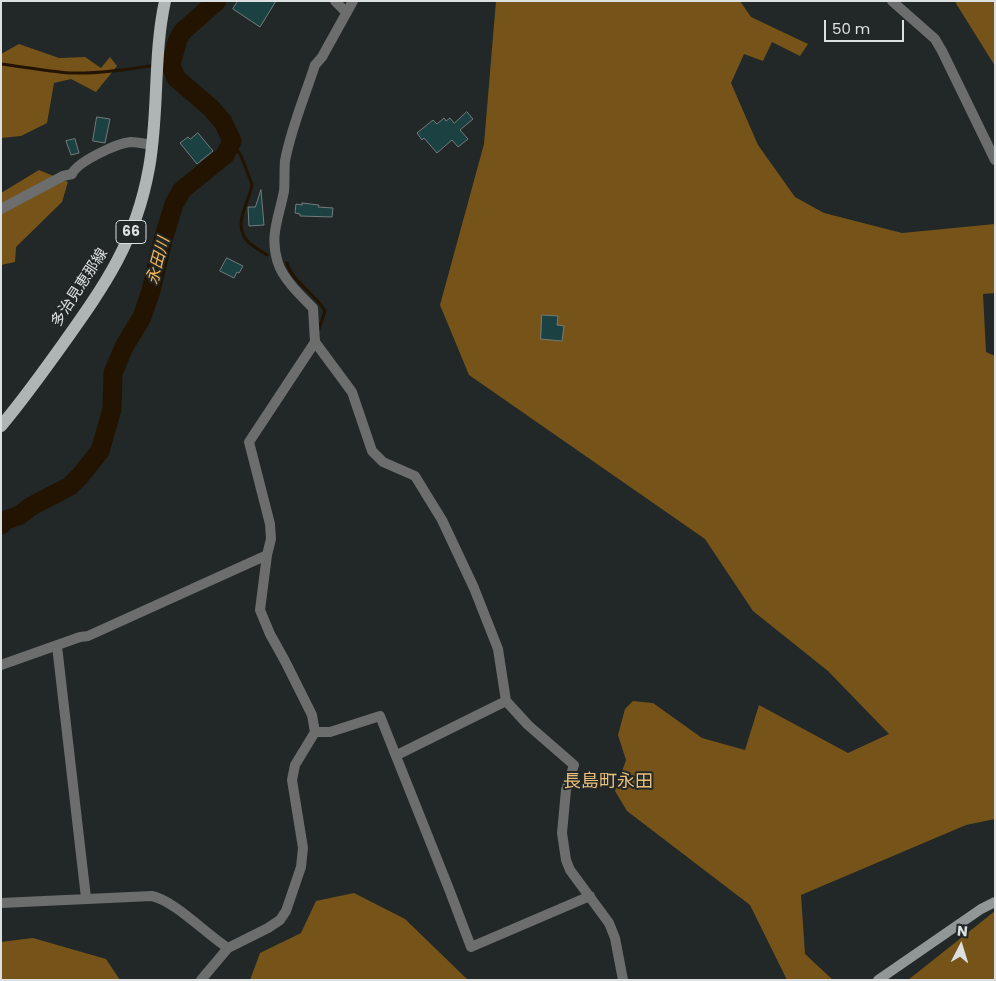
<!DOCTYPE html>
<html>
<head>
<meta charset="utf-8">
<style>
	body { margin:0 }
	#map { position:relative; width:996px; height:981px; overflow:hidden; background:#222727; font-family:Poppins,sans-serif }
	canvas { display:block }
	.frame { position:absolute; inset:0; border:2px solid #dde0e0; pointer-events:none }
	.north { position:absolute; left:936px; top:921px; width:50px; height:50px; -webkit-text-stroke:4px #222727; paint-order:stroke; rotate:5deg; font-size:14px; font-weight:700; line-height:20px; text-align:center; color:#dde0e0 }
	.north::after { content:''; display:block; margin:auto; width:18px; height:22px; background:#dde0e0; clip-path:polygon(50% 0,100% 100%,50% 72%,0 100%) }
	.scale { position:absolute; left:824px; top:20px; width:80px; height:22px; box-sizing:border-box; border:2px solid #dde0e0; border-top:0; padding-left:6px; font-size:15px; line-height:18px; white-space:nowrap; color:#dde0e0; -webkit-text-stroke:4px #222727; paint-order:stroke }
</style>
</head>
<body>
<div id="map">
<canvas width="996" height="981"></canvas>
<div class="frame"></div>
<div class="north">N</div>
<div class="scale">50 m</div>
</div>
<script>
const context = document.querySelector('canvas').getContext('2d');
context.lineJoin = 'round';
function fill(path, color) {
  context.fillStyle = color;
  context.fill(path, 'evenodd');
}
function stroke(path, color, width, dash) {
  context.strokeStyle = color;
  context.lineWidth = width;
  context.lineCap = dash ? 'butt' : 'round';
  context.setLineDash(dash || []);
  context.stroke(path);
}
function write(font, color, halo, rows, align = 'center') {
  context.font = font + ' Poppins,"Noto Sans JP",sans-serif';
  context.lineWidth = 4;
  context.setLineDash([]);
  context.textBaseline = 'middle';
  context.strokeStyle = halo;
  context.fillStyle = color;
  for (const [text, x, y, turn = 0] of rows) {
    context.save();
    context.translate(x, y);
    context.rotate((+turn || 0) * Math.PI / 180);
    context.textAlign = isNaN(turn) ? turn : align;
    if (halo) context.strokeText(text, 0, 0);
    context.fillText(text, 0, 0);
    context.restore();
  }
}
const forest = new Path2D(`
	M496,1H740L751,17L808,44L800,56L772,42L763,61L744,54L731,83L758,145L795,197L824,213L902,233L995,224V293L983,294L986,352L995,356V819L966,825L801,895L805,954L833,980H787L750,905L627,811L615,791L626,760L618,735L625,709L633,701L653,703L702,738L745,750L759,705L848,753L889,734L828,671L753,611L705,539L469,375L440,305L484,144Z
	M955,1H995V66L957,5Z
	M19,44L59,58L85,57L101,68L110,57L117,66L96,92L71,79L54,83L47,123L21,136L1,138V54Z
	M39,170L68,182L62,202L16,247L15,262L1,265V193Z
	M354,893L405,919L468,980H250L260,953L301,933L316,901Z
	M995,911V980H908Z
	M33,938L106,959L120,980H1V942Z`);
const stream = new Path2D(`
	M1,64C24,67 47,71 70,73C99,74 126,70 155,65
	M161,64L172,63
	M232,141L241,156L252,184C250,201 234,221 245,238C249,245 260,250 267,255
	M287,263C292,282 315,293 325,311L319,329`);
const river = new Path2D(`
	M1,525L6,520L20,515L30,507L70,486L80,476L100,451L112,409L113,373L124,347L142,317L151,291L163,240L174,204L182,190L225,155L232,141L223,122L211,108L176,78L171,65L178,39L183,31L217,1`);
const building = new Path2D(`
	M238,1H276L260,27L233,9Z
	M467,112L473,119L460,130L468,139L458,147L452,140L437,153L424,138L422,140L417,133L433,120L437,124L444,118L446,121L450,118L454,123Z
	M97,117L110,119L105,143L93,141Z
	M198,133L213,151L197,164L180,143L188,137L190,139Z
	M75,139L79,153L71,155L66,141Z
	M261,190L264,225L249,226L248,207H255Z
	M302,203L319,205L318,207L333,208L332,217L300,216V214L295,213L296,204L302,205Z
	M227,258L243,266L239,273L237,272L234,278L220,271Z
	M542,315L558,316L557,325L564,326L562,341L541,339Z`);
const street = new Path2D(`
	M335,1L346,12
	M892,1L935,39L942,51L995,160
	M1,209L63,176L72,174C77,162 117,143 131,142C138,142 145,144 152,145
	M315,342L352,392L372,451L383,462L415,476L442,520L474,588L498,649L506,701L528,725L574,765L566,790L562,833L566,860L570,870L609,923L615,938L623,980
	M57,646L86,898
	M1,665L80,637L88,636L267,555
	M315,732H330L380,716L449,889L471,947L590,896
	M397,755L506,701
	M1,903L152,896C175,901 206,934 228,948
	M201,980L228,948L268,928L280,920L286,911L301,867L303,848L292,780L295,765L315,732L312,715L285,661L270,634L260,610L267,555L271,539L270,524L249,442L315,342L313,308C302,297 283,279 278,263C269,235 279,218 284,191C285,181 284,171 285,161C291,128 305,96 315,65L322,57L353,1`);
const secondary = new Path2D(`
	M878,980L981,909L995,902`);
const primary = new Path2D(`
	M1,426C23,400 43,372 63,344C105,285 136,241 149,168C159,113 153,56 165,1`);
const shields = [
	[131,232,30]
];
const shieldNames = [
	["66",131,232]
];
const streetNames = [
	["多治見恵那線",80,288,-57]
];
const waterNames = [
	["永田川",159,261,-75]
];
const quarterNames = [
	["長島町永田",608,782]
];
fill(forest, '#765419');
stroke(stream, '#221400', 3);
stroke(river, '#221400', 19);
fill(building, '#1b4142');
stroke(building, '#747b7b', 1);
stroke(street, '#6b6e6d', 10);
stroke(secondary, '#919696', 10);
stroke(primary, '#afb5b5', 12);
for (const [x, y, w] of shields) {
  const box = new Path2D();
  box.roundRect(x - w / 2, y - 11.5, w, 23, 4);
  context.fillStyle = '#222727';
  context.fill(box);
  stroke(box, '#dde0e0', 1);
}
write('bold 14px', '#dde0e0', null, shieldNames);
write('15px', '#dde0e0', '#222727', streetNames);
write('italic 16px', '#f8b853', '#222727', waterNames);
write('18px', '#ebbe7a', '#222727', quarterNames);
</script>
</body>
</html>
